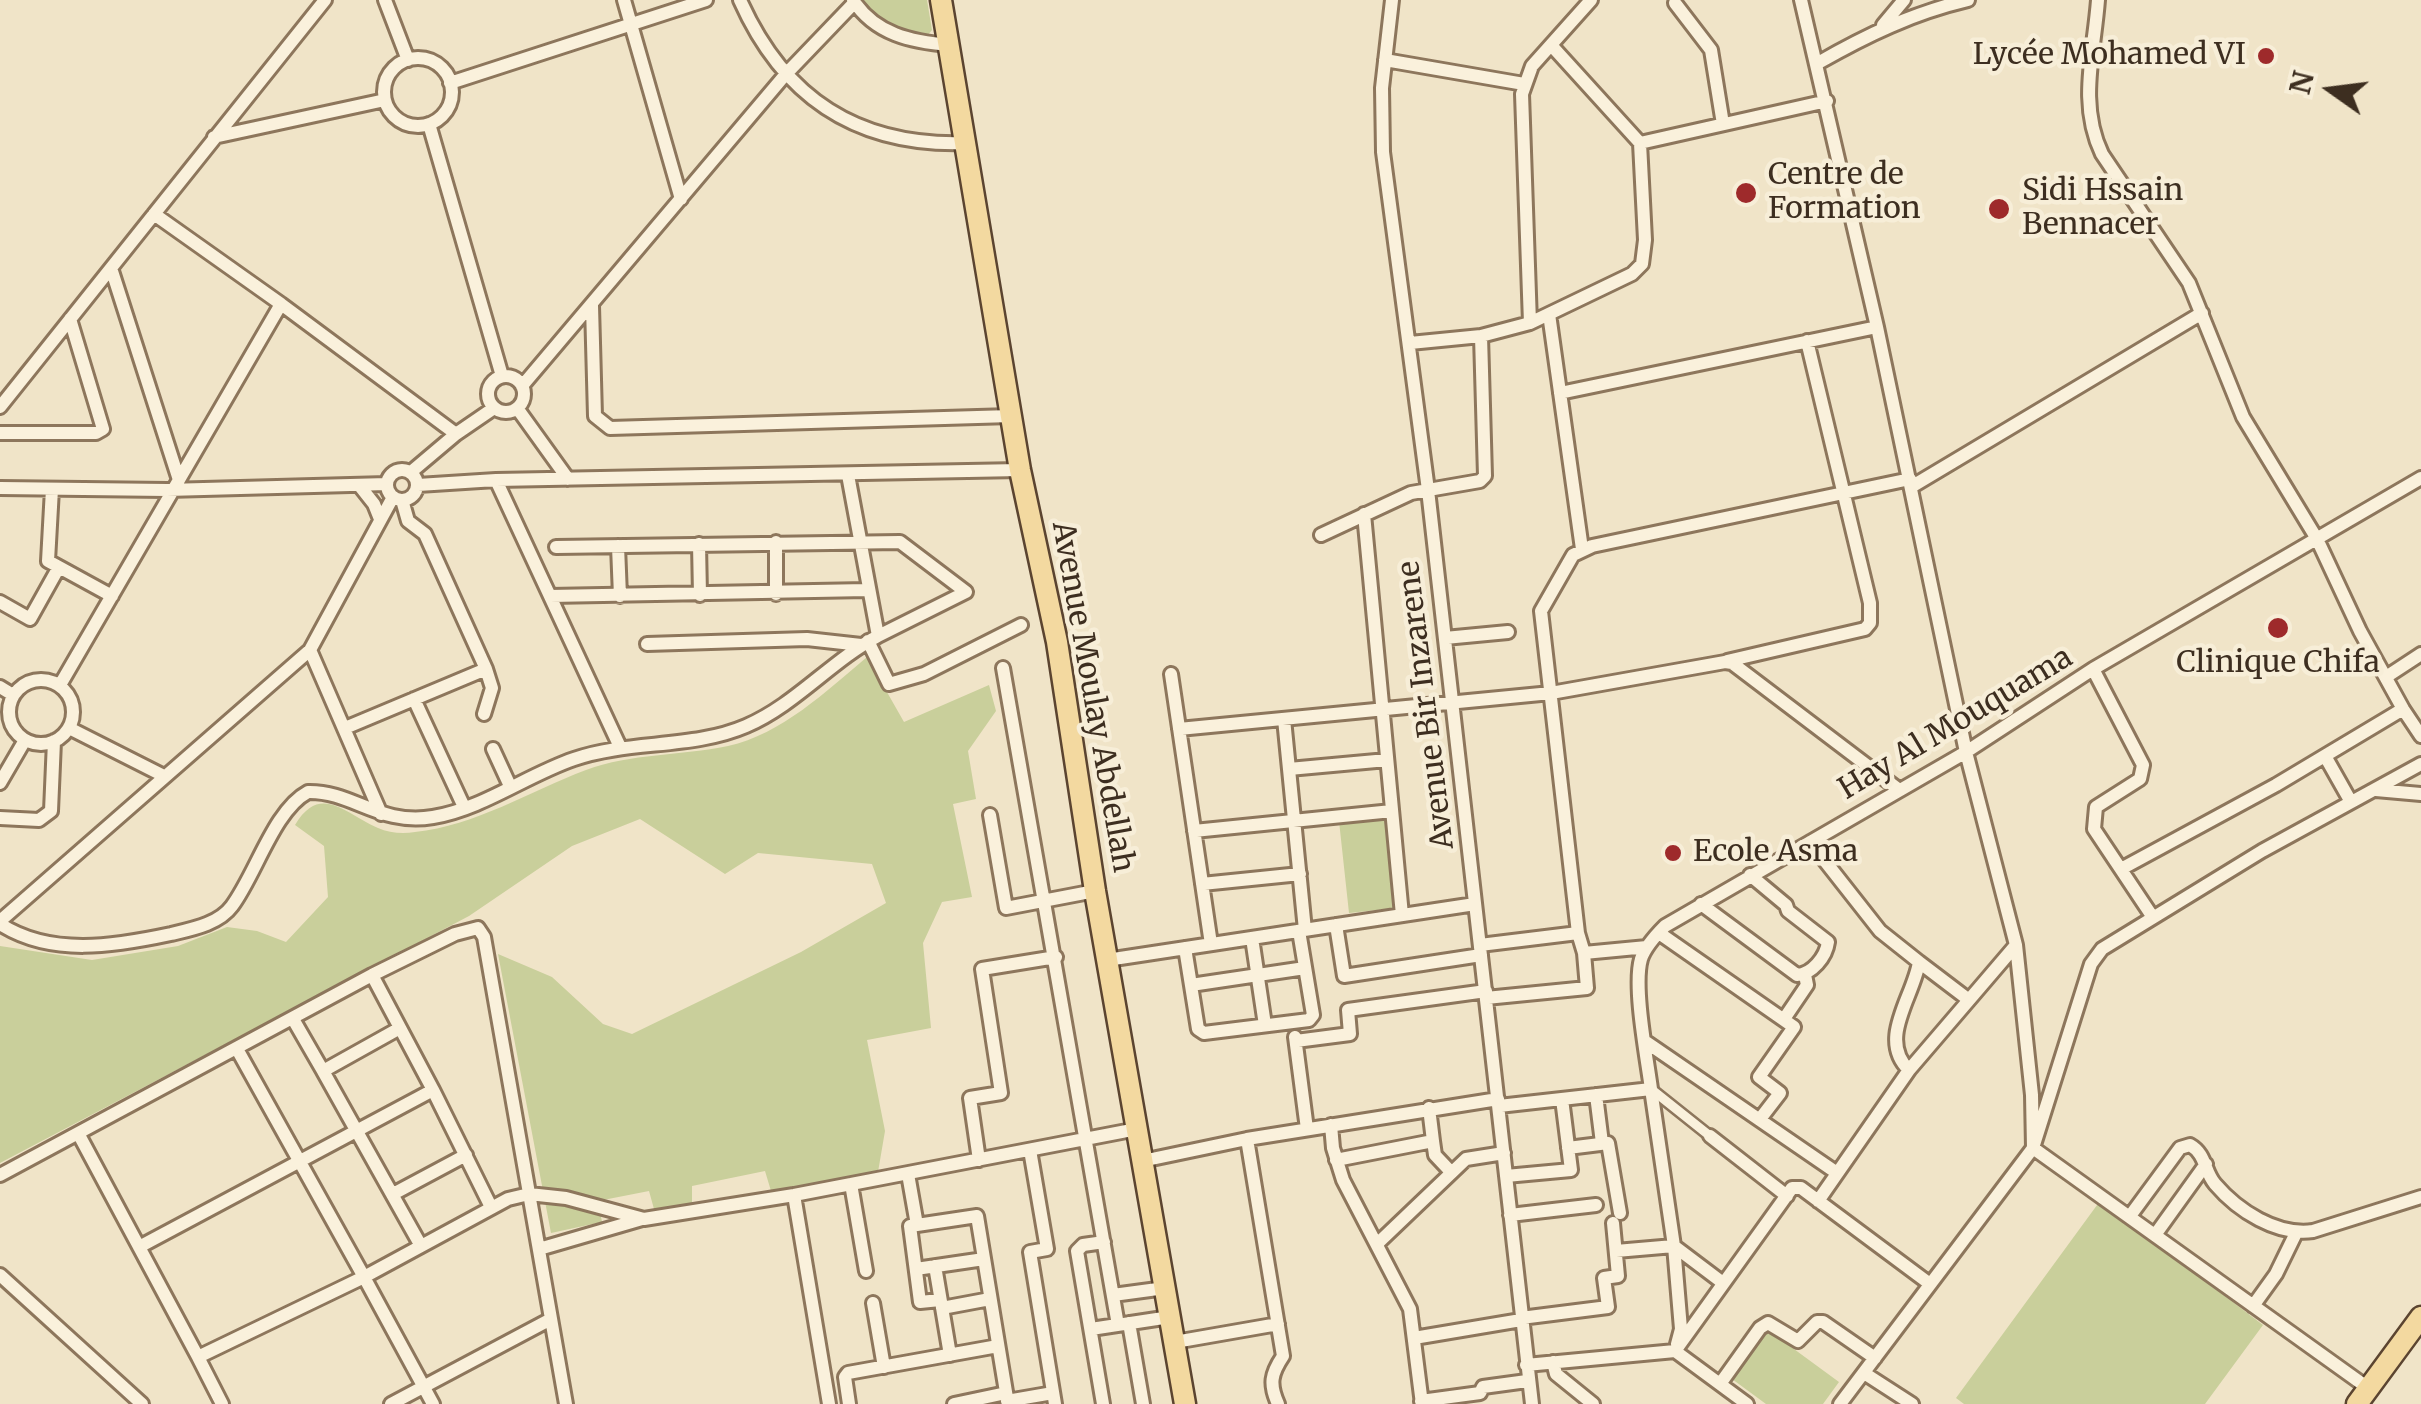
<!DOCTYPE html>
<html>
<head>
<meta charset="utf-8">
<style>
	body { margin:0 }
	#map { position:relative; width:2421px; height:1404px; overflow:hidden; background:#f0e4c8; font-family:Merriweather,serif }
	canvas { display:block }
	.north { position:absolute; left:2281px; top:40px; width:100px; height:100px; -webkit-text-stroke:8px #f7eed8; paint-order:stroke; rotate:284deg; font-size:28px; font-weight:700; line-height:40px; text-align:center; color:#3d2e20 }
	.north::after { content:''; display:block; margin:auto; width:35px; height:45px; background:#3d2e20; clip-path:polygon(50% 0,100% 100%,50% 72%,0 100%) }
</style>
</head>
<body>
<div id="map">
<canvas width="2421" height="1404"></canvas>
<div class="north">N</div>
</div>
<script>
const context = document.querySelector('canvas').getContext('2d');
context.lineJoin = 'round';
function fill(path, color) {
  context.fillStyle = color;
  context.fill(path, 'evenodd');
}
function stroke(path, color, width, dash) {
  context.strokeStyle = color;
  context.lineWidth = width;
  context.lineCap = dash ? 'butt' : 'round';
  context.setLineDash(dash || []);
  context.stroke(path);
}
function write(font, color, halo, rows, align = 'center') {
  context.font = font + ' Merriweather,serif';
  context.lineWidth = 9;
  context.setLineDash([]);
  context.textBaseline = 'middle';
  context.strokeStyle = halo;
  context.fillStyle = color;
  for (const [text, x, y, turn = 0] of rows) {
    context.save();
    context.translate(x, y);
    context.rotate((+turn || 0) * Math.PI / 180);
    context.textAlign = isNaN(turn) ? turn : align;
    if (halo) context.strokeText(text, 0, 0);
    context.fillText(text, 0, 0);
    context.restore();
  }
}
const green = new Path2D(`
	M861,0H927L932,30L927,36C901,29 878,21 861,0Z
	M867,657L904,722L989,685L996,711L968,751L976,799L953,804L972,897L942,902L923,943L931,1028L867,1040L885,1131L878,1172L771,1191L765,1171L692,1186V1203L654,1209L649,1191L598,1201L602,1222L551,1233L498,954L552,977L603,1024L632,1034L801,952L886,903L872,864L758,853L725,874L640,819L572,846L469,916L0,1163V946L92,960L178,946L227,927L257,931L286,942L328,897L324,846L295,825C321,782 346,815 378,828C389,833 403,834 415,832C475,826 530,791 586,770C632,753 680,756 728,746C782,734 825,692 867,657Z
	M1386,816L1396,908L1349,913L1339,821Z
	M2100,1201L2263,1325L2205,1404H1964L1956,1398Z
	M1768,1330L1839,1382L1823,1404H1766L1732,1379Z`);
const pedestrian = new Path2D(`
	M1651,1089L1710,1136`);
const minor = new Path2D(`
	M385,0L408,60
	M624,0L681,199
	M740,0C784,99 858,147 967,143
	M853,0C875,34 911,42 950,45
	M1392,0L1382,88L1383,152L1428,490L1532,1404
	M1801,0L1877,327L1966,752L2016,945L2032,1095L2033,1148L2368,1388
	M2098,0C2094,54 2078,104 2102,154L2189,283L2243,417L2317,539L2360,631L2403,709L2421,736
	M1675,3L1711,50L1723,124
	M1883,25L1904,0
	M1551,45L1640,143
	M384 92a34 34 0 1 1 68 0a34 34 0 1 1-68 0Z
	M1385,60L1524,84
	M1818,63C1867,35 1913,13 1968,0
	M450,83L706,0
	M429,124L502,376
	M214,137L385,100
	M111,268L179,480
	M281,304L456,434
	M592,306L595,416L610,428L1011,416
	M1549,314L1582,549
	M1530,323L1632,274L1642,264L1645,240L1640,143L1827,101
	M1410,343L1481,336L1530,323L1522,94L1532,66L1591,0
	M488 394a18 18 0 1 1 36 0a18 18 0 1 1-36 0Z
	M522,386L785,75L854,3
	M1560,393L1877,327
	M0,407L325,0
	M517,408L568,479
	M0,433H96L103,429L70,319
	M387 485a15 15 0 1 1 30 0a15 15 0 1 1-30 0Z
	M411,472L456,434L494,408
	M496,480L620,747
	M359,485L374,504L380,519
	M418,485L496,480L1020,470
	M1911,487L2202,313
	M0,488L167,490L387,484
	M402,500L408,521L425,534L486,669L492,688L484,714
	M1364,514L1402,915
	M1321,535L1411,493L1480,481L1485,476L1481,336
	M776,542V594
	M699,544L700,595
	M618,546L620,596
	M556,547L900,542L966,592L878,636
	M59,567L112,596
	M550,596L867,590
	M0,602L30,619L59,567L48,561L52,489
	M1445,638L1508,632
	M868,641L889,684L924,674L1021,625
	M647,644L807,639L861,645
	M310,650L381,814
	M1727,661L1865,629L1870,623V603L1807,341
	M1003,668L1118,1325
	M2093,669L2143,765L2140,779L2096,807L2094,829L2152,916
	M1171,674L1211,944
	M2386,677L2421,654
	M9 712a32 32 0 1 1 64 0a32 32 0 1 1-64 0Z
	M60,685L281,304L154,214
	M0,687L13,695
	M414,699L464,807
	M1284,719L1305,930
	M69,728L164,776
	M345,728L486,669
	M1179,729L1551,693L1725,662L1732,663L1898,789
	M493,749L510,786
	M2325,756L2351,802
	M1289,769L1387,760
	M0,783L25,740
	M2376,790L2421,794
	M990,815L1006,908L1095,891
	M0,818L39,820L51,811L54,741
	M1194,831L1392,811
	M1810,842L1880,931L1919,962C1914,996 1877,1039 1909,1070L1818,1201
	M2121,869L2276,785L2403,709
	M1202,884L1300,874
	M1701,904L1797,975C1812,974 1826,957 1828,942L1788,911L1786,905L1750,875
	M0,921L310,650L393,497
	M0,924C51,957 115,946 171,934C192,929 219,924 232,906C256,874 274,810 308,792C353,791 379,826 433,817C482,809 527,775 574,759C629,740 693,749 746,726C795,705 831,661 878,636L848,475
	M1336,925L1344,976L1481,955
	M1578,933L1584,953L1647,947
	M1659,933L1794,1027L1759,1077L1780,1093L1760,1119
	M1252,938L1265,1025
	M1480,945L1578,933L1541,611L1573,555L1592,546L1910,479
	M1185,948L1198,1029L1204,1033L1309,1020L1313,1015L1299,931
	M1107,960L1475,904
	M1919,962L1969,1000L2016,945
	M372,975L433,1090
	M1191,985L1305,968
	M1486,998L1587,988L1584,953
	M293,1019L323,1071L400,1028
	M1784,1019L1807,985L1805,975
	M1295,1037L1307,1129
	M1296,1041L1350,1034L1348,1010L1486,991
	M1646,1042L1837,1173
	M1909,1070L1969,1000
	M323,1071L421,1246
	M1651,1089L1674,1246L1681,1329L1677,1344
	M1596,1095L1602,1143
	M1499,1106L1651,1089C1647,1058 1633,987 1641,959C1645,947 1656,935 1665,926L1966,752L2093,669L2421,478
	M1331,1125L1333,1148L1343,1180L1410,1309L1422,1404
	M78,1133L198,1357L364,1277L237,1049
	M1710,1136L1787,1196
	M1247,1139L1283,1356C1271,1374 1269,1384 1278,1404
	M1433,1141L1435,1155L1451,1172
	M1568,1148L1608,1143L1620,1213
	M1030,1150L1047,1249L1030,1252L1055,1404
	M979,1160L970,1098L1001,1093L982,969L1056,957
	M1336,1160L1433,1141L1429,1108
	M1142,1161L1247,1139L1498,1099
	M908,1174L917,1225L910,1226L920,1302L940,1300
	M0,1175L372,975L455,934L478,928L484,937L566,1404
	M1506,1176L1571,1170L1562,1099
	M851,1184L866,1271
	M393,1194L466,1155
	M794,1195L829,1404
	M1510,1215L1596,1205
	M2130,1216L2180,1148L2190,1145C2206,1154 2204,1171 2215,1184C2238,1211 2277,1236 2313,1231L2421,1197
	M917,1225L977,1216L1008,1404
	M2155,1235L2206,1164
	M1377,1244L1466,1159L1504,1153
	M139,1247L433,1090L491,1207
	M539,1249L642,1219
	M1616,1251L1674,1246L1723,1283
	M935,1266L950,1355
	M916,1269L984,1259
	M0,1275L142,1404
	M1113,1295L1165,1288
	M873,1303L884,1367
	M2253,1306L2276,1274L2296,1233
	M942,1308L990,1299
	M1521,1318L1608,1307L1604,1278L1618,1276L1613,1223
	M1129,1323L1143,1404
	M1091,1329L1170,1317
	M1414,1338L1521,1320
	M1175,1342L1278,1324
	M1675,1351L1792,1188H1801L1930,1284
	M1675,1351L1747,1404
	M198,1357L222,1404
	M1553,1362L1556,1374L1593,1404
	M1526,1365L1675,1351
	M1864,1373L1912,1404
	M1720,1384L1760,1328L1768,1323L1798,1341L1817,1322H1823L1875,1358
	M1007,1401L1053,1393
	M1421,1401L1480,1393L1483,1387L1527,1381
	M391,1404L551,1319
	M433,1404L364,1277L508,1199L529,1194L566,1198L644,1219L794,1195L1137,1129
	M849,1404L845,1377L848,1373L998,1346
	M954,1404L1006,1393
	M1103,1404L1077,1251L1083,1245L1104,1242
	M1840,1404L2033,1148L2091,964L2102,949L2262,851L2421,764`);
const primary = new Path2D(`
	M941,0L1020,470L1057,642L1095,891L1185,1404
	M2357,1404L2421,1317`);
const markers = [
	[2266,56,10,"#9e2a2b"],
	[1746,193,12,"#9e2a2b"],
	[1999,209,12,"#9e2a2b"],
	[2278,628,12,"#9e2a2b"],
	[1673,853,10,"#9e2a2b"]
];
const poiNames = [
	["Lycée Mohamed VI",2246,56,"right"],
	["Centre de",1768,176],
	["Formation",1768,210],
	["Sidi Hssain",2022,192],
	["Bennacer",2022,226],
	["Clinique Chifa",2278,664,"center"],
	["Ecole Asma",1693,853]
];
const streetNames = [
	["Avenue Moulay Abdellah",1092,697,80],
	["Avenue Bir Inzarene",1427,705,-97],
	["Hay Al Mouquama",1956,724,-31]
];
fill(green, '#c9cf9b');
stroke(pedestrian, '#8d765c', 14);
stroke(minor, '#8d765c', 18);
stroke(primary, '#5b4430', 25);
stroke(pedestrian, '#faf1dc', 9);
stroke(minor, '#faf1dc', 12);
stroke(primary, '#f3d9a0', 20);
for (const [x, y, r, color] of markers) {
  const dot = new Path2D();
  dot.arc(x, y, r, 0, 2 * Math.PI);
  context.fillStyle = color;
  context.fill(dot);
  stroke(dot, '#f7eed8', 4);
}
write('30px', '#3d2e20', '#f7eed8', poiNames, 'left');
write('30px', '#3d2e20', '#f7eed8', streetNames);
</script>
</body>
</html>
